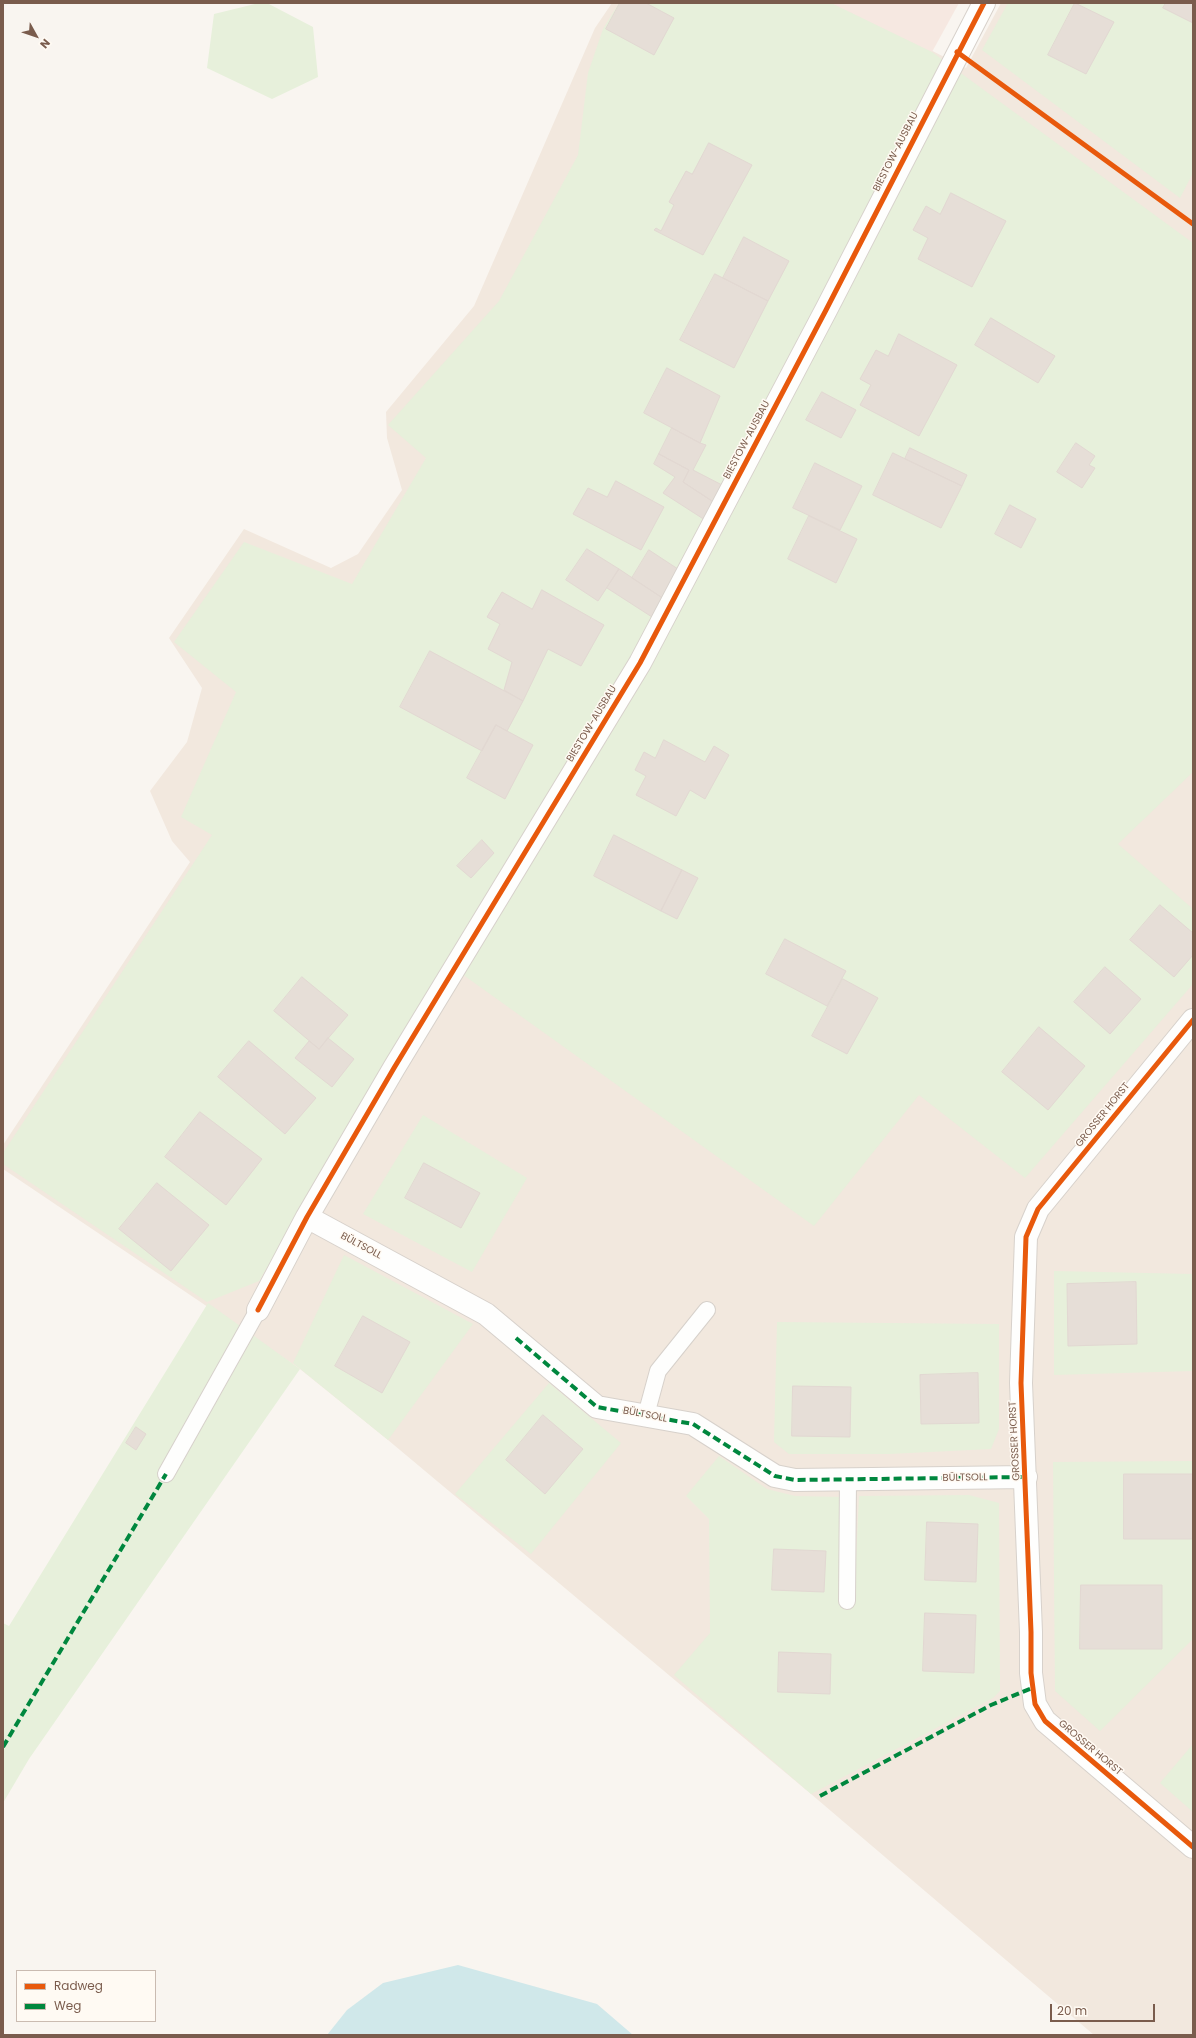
<!DOCTYPE html>
<html>
<head>
<meta charset="utf-8">
<style>
	body { margin:0 }
	#map { position:relative; width:1196px; height:2038px; overflow:hidden; background:#f9f5f0; font-family:Poppins,sans-serif }
	canvas { display:block }
	.frame { position:absolute; inset:0; border:4px solid #7a5c4d; pointer-events:none }
	.legend { position:absolute; left:16px; top:1970px; width:140px; height:52px; box-sizing:border-box; background:#fffaf3; border:1px solid #cabbb1; margin:0; padding:5px 7px; list-style:none; font-size:12px; color:#7a5c4d }
	.legend li { display:flex; align-items:center; gap:8px; height:20px }
	.legend b { width:20px; border:1px solid #cabbb1 }
	.north { position:absolute; left:16px; top:16px; width:40px; height:40px; -webkit-text-stroke:3px #fffaf3; paint-order:stroke; rotate:130deg; font-size:11px; font-weight:700; line-height:16px; text-align:center; color:#7a5c4d }
	.north::after { content:''; display:block; margin:auto; width:14px; height:18px; background:#7a5c4d; clip-path:polygon(50% 0,100% 100%,50% 72%,0 100%) }
	.scale { position:absolute; left:1050px; top:2004px; width:105px; height:18px; box-sizing:border-box; border:2px solid #7a5c4d; border-top:0; padding-left:5px; font-size:12px; line-height:14px; white-space:nowrap; color:#7a5c4d; -webkit-text-stroke:3px #fffaf3; paint-order:stroke }
</style>
</head>
<body>
<div id="map">
<canvas width="1196" height="2038"></canvas>
<div class="frame"></div>
<ul class="legend">
<li><b style="height:5px;background:#e8590c"></b>Radweg</li>
<li><b style="height:5px;background:#00873e"></b>Weg</li>
</ul>
<div class="north">N</div>
<div class="scale">20 m</div>
</div>
<script>
const context = document.querySelector('canvas').getContext('2d');
context.lineJoin = 'round';
function fill(path, color) {
  context.fillStyle = color;
  context.fill(path, 'evenodd');
}
function stroke(path, color, width, dash) {
  context.strokeStyle = color;
  context.lineWidth = width;
  context.lineCap = dash ? 'butt' : 'round';
  context.setLineDash(dash || []);
  context.stroke(path);
}
function write(font, color, halo, rows, align = 'center') {
  context.font = font + ' Poppins,sans-serif';
  context.lineWidth = 3;
  context.setLineDash([]);
  context.textBaseline = 'middle';
  context.strokeStyle = halo;
  context.fillStyle = color;
  for (const [text, x, y, turn = 0] of rows) {
    context.save();
    context.translate(x, y);
    context.rotate((+turn || 0) * Math.PI / 180);
    context.textAlign = isNaN(turn) ? turn : align;
    if (halo) context.strokeText(text, 0, 0);
    context.fillText(text, 0, 0);
    context.restore();
  }
}
const residential = new Path2D(`
	M612,3H838L966,68L1001,3H1193V2035H1094L811,1794L388,1440L300,1369L3,1169V1145L190,862L172,841L150,791L187,742L202,688L169,638L244,529L331,568L358,554L402,490L387,438L386,412L474,306L595,28Z`);
const commercial = new Path2D(`
	M831,3H959L932,52Z`);
const green = new Path2D(`
	M259,3H267L313,27L318,77L272,99L207,68L214,14Z
	M619,3H831L932,52L1193,243V772L1118,844L1193,909V984L1025,1178L919,1095L814,1226L448,964L259,1281L207,1302L3,1164V1153L212,835L181,817L236,692L174,642L244,542L352,584L426,458L388,425L499,301L578,155L588,73L603,29Z
	M1008,3H1193V173L1180,198L982,50Z
	M423,1115L527,1178L472,1272L363,1214Z
	M344,1255L473,1324L388,1440L293,1363Z
	M1054,1271L1193,1274V1371L1054,1375Z
	M208,1303L300,1369L29,1759L3,1803V1623L9,1626Z
	M777,1322L999,1324V1429L991,1449L889,1454H789L774,1442Z
	M549,1383L621,1443L531,1554L455,1494Z
	M719,1456L767,1489L795,1496L843,1497L854,1604L859,1496L969,1495L999,1503L1000,1691L993,1698L811,1794L674,1675L710,1633L709,1519L686,1496Z
	M1193,1461V1639L1100,1731L1055,1691L1053,1462Z
	M1193,1744V1812L1160,1783Z`);
const water = new Path2D(`
	M458,1965L597,2004L633,2035H327L347,2010L383,1983Z`);
const building = new Path2D(`
	M620,3H646L674,18L654,55L606,29Z
	M1075,3L1114,22L1086,74L1048,55Z
	M1166,3H1193V23L1163,8Z
	M709,143L752,165L703,255L654,230L656,228L661,231L674,205L669,202L686,171L692,174Z
	M951,193L1006,221L972,287L918,259L928,238L913,230L926,206L940,214Z
	M744,237L789,261L768,301L723,278Z
	M715,274L768,301L734,368L680,340Z
	M991,318L1055,356L1038,383L975,345Z
	M899,334L957,365L919,436L860,405L871,385L860,379L876,350L888,356Z
	M667,368L720,396L700,443L644,413Z
	M822,392L856,410L841,438L806,420Z
	M672,428L700,443L706,445L693,470L724,486L715,503L683,482L689,470L659,454Z
	M1076,443L1095,456L1089,465L1095,468L1082,488L1057,472Z
	M910,448L967,475L962,486L905,459Z
	M893,453L962,486L941,528L873,495Z
	M659,454L689,470L683,482L715,503L705,520L663,493L675,477L654,464Z
	M815,463L862,486L840,530L793,508Z
	M616,481L664,507L641,550L573,514L588,488L607,497Z
	M1010,505L1036,519L1021,548L995,534Z
	M809,516L857,539L836,583L788,559Z
	M587,549L619,569L598,601L566,580Z
	M649,550L681,571L664,599L632,578Z
	M619,569L664,599L652,617L607,588Z
	M542,590L604,625L581,666L548,649L523,701L504,690L512,662L488,649L500,624L487,617L502,592L532,609Z
	M430,651L523,701L507,731L496,725L482,751L400,707Z
	M496,725L533,745L505,799L467,778Z
	M664,740L705,762L714,746L729,755L705,799L690,790L676,816L636,795L646,776L635,770L644,752L655,758Z
	M614,835L682,870L661,911L594,876Z
	M482,840L494,853L471,878L457,866Z
	M682,870L698,878L677,919L661,911Z
	M1160,905L1193,933V955L1174,977L1130,940Z
	M785,939L846,971L827,1006L766,974Z
	M1105,967L1141,999L1110,1034L1074,1002Z
	M302,977L348,1015L319,1049L274,1011Z
	M843,979L878,998L847,1054L812,1036Z
	M1039,1027L1085,1066L1048,1110L1002,1072Z
	M328,1038L354,1059L332,1087L295,1058L309,1041L319,1049Z
	M249,1041L316,1098L285,1134L218,1077Z
	M200,1112L262,1159L226,1205L165,1157Z
	M424,1163L480,1193L461,1228L405,1198Z
	M157,1183L209,1225L171,1271L119,1229Z
	M1136,1282L1137,1344L1068,1346L1067,1284Z
	M363,1316L410,1342L382,1393L335,1366Z
	M978,1373L979,1423L921,1424L920,1375Z
	M793,1386L851,1387L850,1437L792,1436Z
	M543,1415L583,1449L545,1494L506,1460Z
	M136,1427L146,1434L136,1450L126,1443Z
	M1124,1474H1193V1539H1124Z
	M927,1522L978,1524L976,1582L925,1580Z
	M774,1549L826,1551L824,1592L772,1590Z
	M1081,1585H1162V1649H1080Z
	M925,1613L976,1615L974,1673L923,1671Z
	M779,1652L831,1654L830,1694L778,1692Z`);
const lane = new Path2D(`
	M646,1415L658,1371L707,1310
	M166,1474L258,1310
	M847,1601L848,1480`);
const street = new Path2D(`
	M1193,1020L1038,1209L1026,1237L1021,1383L1031,1632V1673L1035,1704L1045,1721L1193,1847
	M307,1217L486,1314L597,1407L693,1424L775,1476L795,1480L1026,1477
	M258,1310L307,1217L394,1068L640,663L826,310L984,3`);
const quiet = new Path2D(`
	M516,1338L597,1407L693,1424L775,1476L795,1480L1026,1477
	M3,1747L166,1474
	M820,1796L991,1705L1032,1688`);
const cycleway = new Path2D(`
	M957,52L1193,224
	M1193,1020L1038,1209L1026,1237L1021,1383L1031,1632V1673L1035,1704L1045,1721L1193,1847
	M258,1310L307,1217L394,1068L640,663L826,310L984,3`);
const streetNames = [
	["BIESTOW-AUSBAU",896,152,-63],
	["BIESTOW-AUSBAU",747,440,-62],
	["BIESTOW-AUSBAU",592,724,-59],
	["GROSSER HORST",1103,1115,-51],
	["BÜLTSOLL",361,1246,28],
	["BÜLTSOLL",645,1415,11],
	["GROSSER HORST",1015,1441,-93],
	["BÜLTSOLL",965,1478,-1],
	["GROSSER HORST",1090,1748,40]
];
fill(residential, '#f2e8de');
fill(commercial, '#f6e8e1');
fill(green, '#e7f0db');
fill(water, '#d0e8ea');
fill(building, '#e6ded7');
stroke(building, '#e2d8d2', 1);
stroke(lane, '#d7d1cb', 18);
stroke(street, '#d7d1cb', 24);
stroke(lane, '#fefefd', 16);
stroke(street, '#fefefd', 22);
stroke(quiet, '#00873e', 4, [8, 4]);
stroke(cycleway, '#e8590c', 5);
write('10px', '#7a5c4d', '#fffaf3', streetNames);
</script>
</body>
</html>
